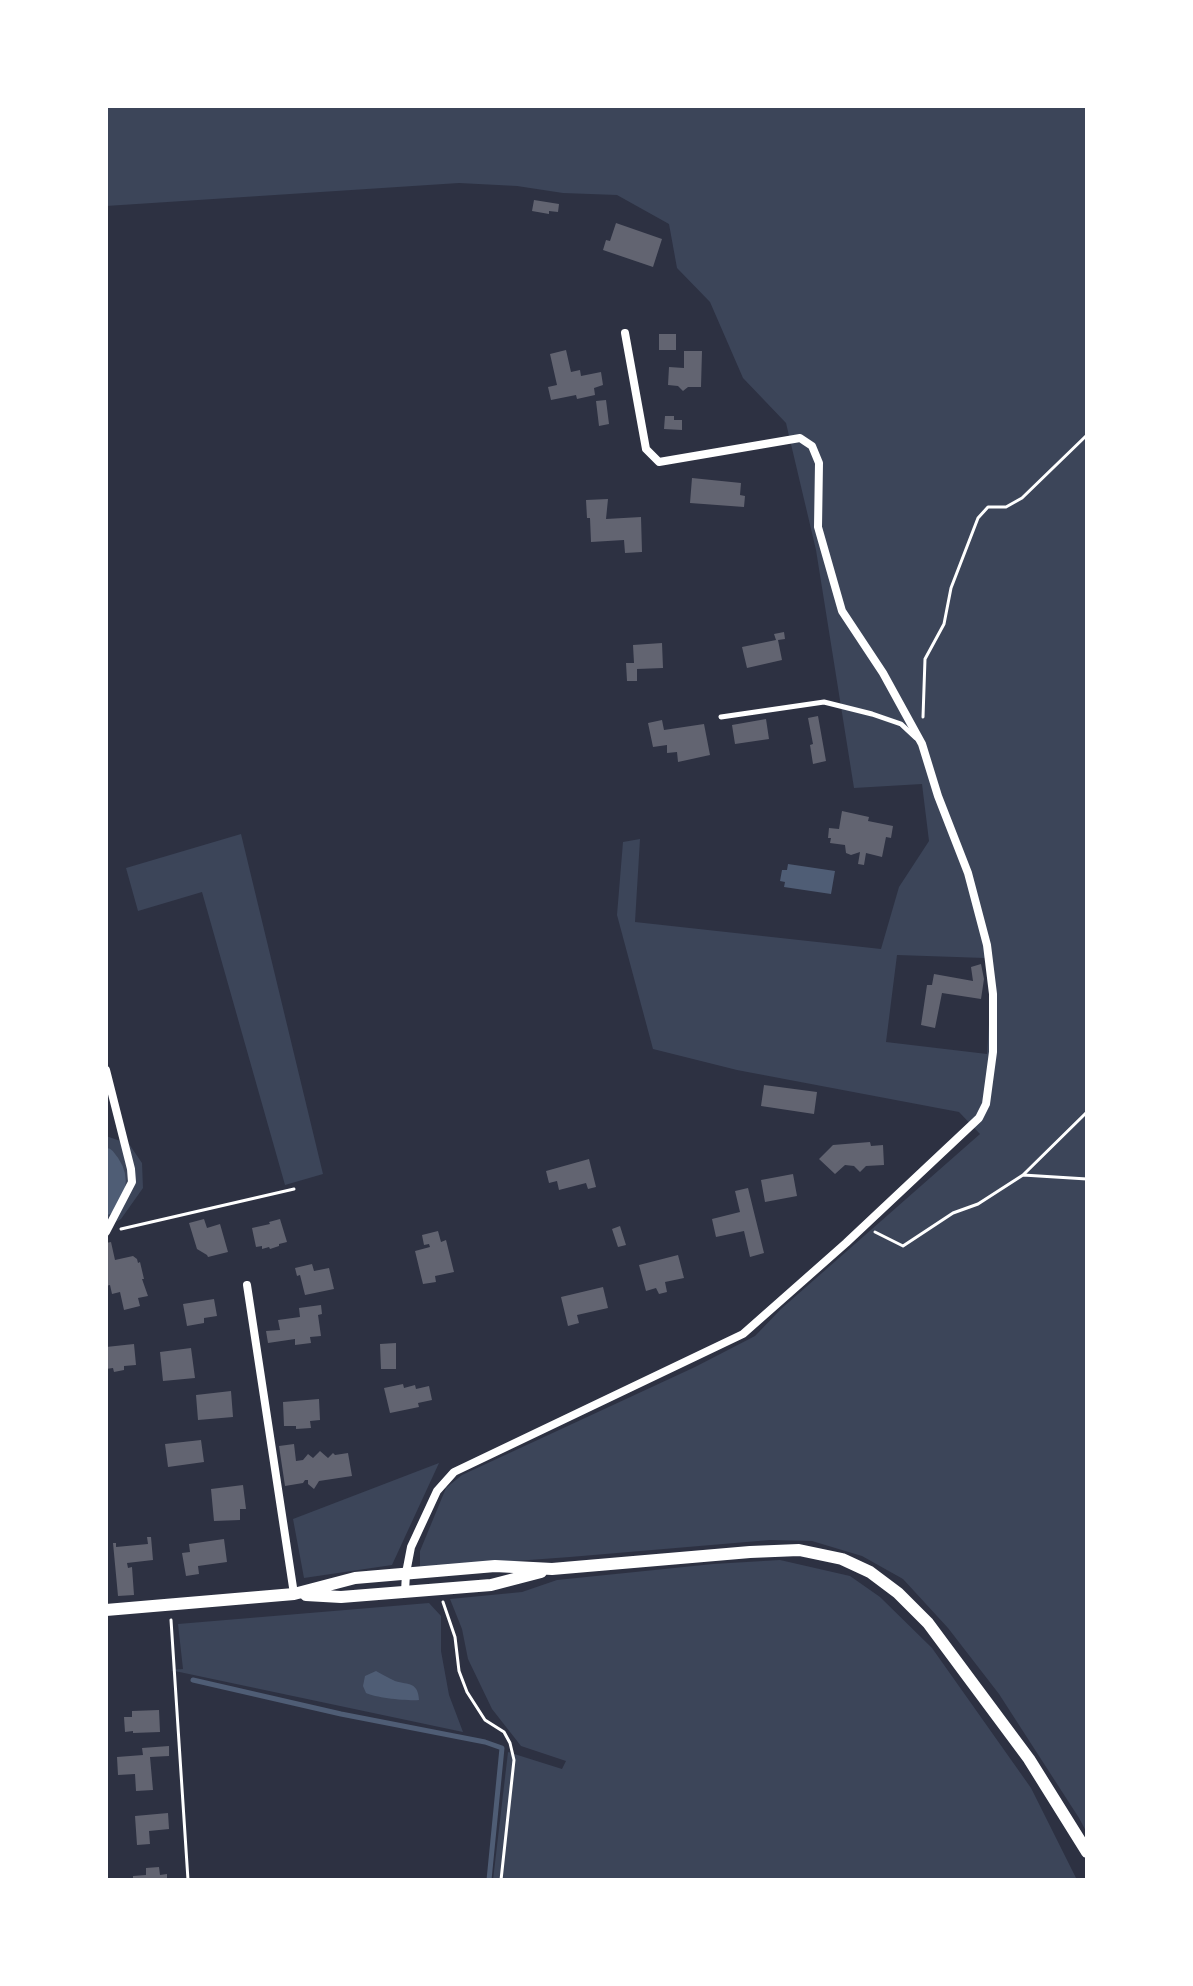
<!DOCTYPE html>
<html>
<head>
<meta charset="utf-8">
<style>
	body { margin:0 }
	#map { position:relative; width:1193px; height:1986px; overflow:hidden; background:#2d3142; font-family:"IBM Plex Serif",serif }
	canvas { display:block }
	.frame { position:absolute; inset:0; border:108px solid #fff; pointer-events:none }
</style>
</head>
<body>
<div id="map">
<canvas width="1193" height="1986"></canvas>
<div class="frame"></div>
</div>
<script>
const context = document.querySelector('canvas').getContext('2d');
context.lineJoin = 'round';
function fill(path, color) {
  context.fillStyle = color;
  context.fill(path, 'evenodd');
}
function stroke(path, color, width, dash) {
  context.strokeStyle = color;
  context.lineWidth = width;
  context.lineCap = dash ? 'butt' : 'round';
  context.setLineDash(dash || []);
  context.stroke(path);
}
const green = new Path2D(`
	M106,106H1087V1833L1079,1818L999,1694L948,1628L903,1579L862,1556L812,1541L770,1540L570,1557L420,1568V1551L446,1488L462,1475L695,1367L755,1336L781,1309L980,1134L959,1112L737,1070L653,1049L617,915L623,842L640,839L635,922L881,949L899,887L929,841L922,784L854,788L816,550L786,423L743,378L710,302L677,268L669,224L617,195L563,193L517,186L459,183L106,206ZM897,955L985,958L991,993L987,1054L886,1042Z
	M241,834L323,1174L285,1185L202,892L138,911L126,868Z
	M106,1136L129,1144L142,1163L143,1188L121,1219L106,1227Z
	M439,1463L392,1565L304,1578L293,1519Z
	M780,1560L850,1576L880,1597L932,1648L1031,1788L1077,1880H493L508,1752L562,1769L566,1761L521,1746L492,1709L468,1659L462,1629L450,1599L522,1592L557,1580L713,1564Z
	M429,1603L441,1616V1651L449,1695L463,1732L170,1670L183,1669L178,1624Z`);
const water = new Path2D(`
	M788,864L835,871L831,894L784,887L785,882L780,881L782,870H787Z
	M376,1671C382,1674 388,1678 395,1681C409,1685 418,1682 419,1700C408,1701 376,1698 366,1693L363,1686L365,1676Z`);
const stream = new Path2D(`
	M193,1680L341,1714L485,1742L502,1748L489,1880`);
const canal = new Path2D(`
	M106,1157C121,1174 120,1189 106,1206`);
const building = new Path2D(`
	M534,200L559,204L558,212L549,211V214L532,211Z
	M616,223L662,239L653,267L603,250L606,240L610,241Z
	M659,334H676V350H659Z
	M566,350L571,372L580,370L581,376L601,372L603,385L594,388L595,395L577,399L576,395L551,400L548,387L557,385L550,354Z
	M684,351H702L701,387H688L683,391L678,386L668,385L669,367L684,368Z
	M606,400L609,424L599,426L596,401Z
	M665,416H674V420H682V430L664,429Z
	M692,478L741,483L740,495L745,496L744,507L690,503Z
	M608,499L606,519L641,517L642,552L625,553L624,540L591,542L590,518H587L586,500Z
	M784,632L785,639L778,640L782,660L747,668L742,647L776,640L774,634Z
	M662,643L663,668L637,669V681H627L626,663H634L633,645Z
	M818,716L826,761L813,764L810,745L813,744L808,718Z
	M766,719L769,739L735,744L732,725Z
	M662,720L664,730L704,724L710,755L678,762L677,752L667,753V745L653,747L648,723Z
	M842,811L869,817L868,821L893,826L891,838L886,837L882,857L866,853L864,865L858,864L860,852L851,855L846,853L845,845L830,843L831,838H828L829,828L839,829Z
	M981,964L984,979L981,999L942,993L935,1028L921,1025L927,985H932L934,974L973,981L971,967Z
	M764,1085L817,1092L814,1114L761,1106Z
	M870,1142L871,1146L883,1145L884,1165L866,1166L860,1172L854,1166L845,1165L835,1174L819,1159L833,1145Z
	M589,1159L596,1187L588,1189L586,1183L559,1190L557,1181L549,1183L546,1171Z
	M793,1174L797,1196L765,1202L761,1180Z
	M748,1188L764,1253L750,1257L744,1231L716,1237L712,1219L740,1212L735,1191Z
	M204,1219L207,1228L220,1224L228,1252L208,1257L207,1255L197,1249L189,1223Z
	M280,1219L287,1242L279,1244V1246L270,1249L269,1247L262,1249V1246L256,1247L252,1228L270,1224L269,1222Z
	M620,1226L626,1245L618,1247L612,1229Z
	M438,1231L441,1242L446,1240L454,1272L435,1276L436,1282L423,1284L415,1251L430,1247L429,1244L424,1245L422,1235Z
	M111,1242L115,1260L133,1256L137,1259L138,1263L140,1262L144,1279H142L148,1296L138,1298L140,1306L124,1310L120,1292L112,1294L110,1285L106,1286V1243Z
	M678,1255L684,1278L665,1282L667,1292L659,1294L656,1288L646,1291L639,1265Z
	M312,1264L314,1271L329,1268L334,1289L305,1295L300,1275L297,1276L295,1268Z
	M603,1287L608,1308L577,1315L579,1323L568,1326L561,1297Z
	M214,1299L217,1316L204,1318V1323L187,1326L183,1304Z
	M321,1305L322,1314L318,1315L321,1336L310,1337L311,1343L295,1345V1339L268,1343L266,1331L280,1330L278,1320L300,1317L299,1308Z
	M396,1343V1369H381L380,1344Z
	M134,1344L136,1365L124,1366V1370L114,1372L113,1368L106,1369V1347Z
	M191,1348L195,1378L163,1381L160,1352Z
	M403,1384L404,1388L415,1385L416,1389L429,1386L432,1400L418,1403L419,1407L390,1413L384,1388Z
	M231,1391L233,1417L198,1420L196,1395Z
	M319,1399L320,1420L310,1421L311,1428L296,1429V1426H284L283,1402Z
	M201,1440L204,1462L168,1467L165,1444Z
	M294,1444L296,1461L303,1460L308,1454L313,1458L320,1451L328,1458L333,1453L335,1455L348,1453L352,1476L319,1481L314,1489L308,1484V1480H305L303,1483L285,1486L279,1446Z
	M243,1485L246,1509H240V1520L214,1521L211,1489Z
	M147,1537H151L153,1560L127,1563L128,1568L132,1567L134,1595L118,1596L113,1543H116V1547L148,1544Z
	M224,1539L227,1562L198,1566L199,1574L186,1576L182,1553L190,1552L189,1544Z
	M159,1710L160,1732L133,1733V1731L125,1732L124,1717H132V1711Z
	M169,1746V1756L150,1757L153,1790L136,1791L135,1774L118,1775L117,1757L143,1755L142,1748Z
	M168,1813L169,1829L149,1831L150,1844L137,1845L135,1816Z
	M159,1867L160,1875L167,1874V1880H133V1876L146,1875V1868Z`);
const path = new Path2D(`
	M923,717L925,659L944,624L951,588L978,518L988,507H1006L1022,498L1087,435
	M1023,1175L1087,1112
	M121,1229L294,1189
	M875,1232L903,1246L953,1213L978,1204L1023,1175L1087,1179
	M443,1602L455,1637L459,1671L467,1692L485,1720L504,1732L510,1743L514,1760L501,1880
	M171,1620L188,1880`);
const service = new Path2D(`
	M721,717L824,702L872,714L901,724L916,738`);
const minor = new Path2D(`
	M106,1070L131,1169L132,1182L106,1232
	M247,1285L294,1594
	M405,1592L406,1573L411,1547L437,1491L454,1472L743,1334L846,1243L979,1118L986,1104L993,1052V994L987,945L968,873L938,796L922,744L883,673L842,611L818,527L819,463L812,446L800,438L659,462L646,449L625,333`);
const tertiary = new Path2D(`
	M306,1595L341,1597L491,1585L541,1572
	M106,1610L294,1594L355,1578L495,1566L552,1569L750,1552L799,1550L842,1559L870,1572L898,1593L928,1623L1029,1759L1087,1852`);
fill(green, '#3c4559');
fill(water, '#4f5d75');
stroke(stream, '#4f5d75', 5);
stroke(canal, '#4f5d75', 18);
fill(building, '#626471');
stroke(path, '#fff', 3);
stroke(service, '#fff', 5);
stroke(minor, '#fff', 8);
stroke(tertiary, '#fff', 12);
</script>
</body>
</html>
